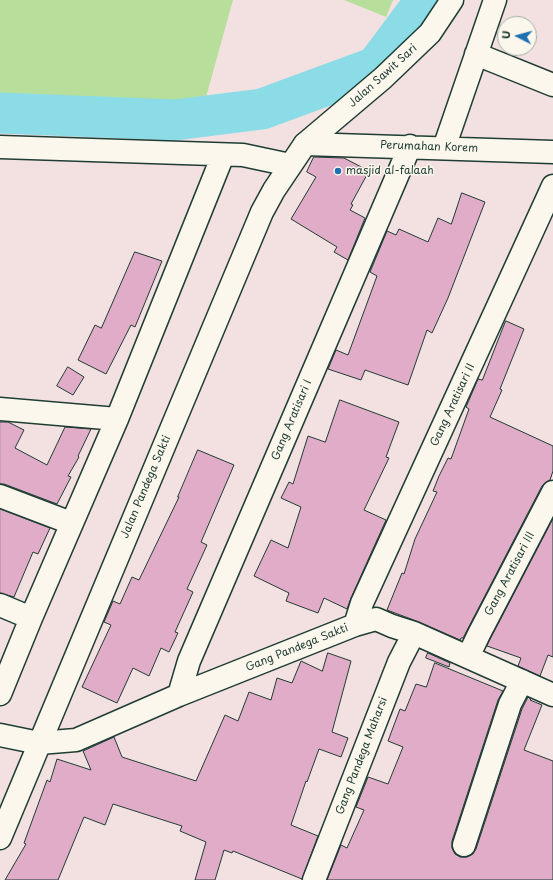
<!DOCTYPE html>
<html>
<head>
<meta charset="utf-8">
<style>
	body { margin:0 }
	#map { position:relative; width:553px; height:880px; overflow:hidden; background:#f3e0e1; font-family:"Playpen Sans",sans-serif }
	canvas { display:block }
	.north { position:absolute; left:497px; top:16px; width:40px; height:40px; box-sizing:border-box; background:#fbf7ec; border:1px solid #a3ada2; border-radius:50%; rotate:276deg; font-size:11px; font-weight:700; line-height:16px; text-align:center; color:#1f3d34 }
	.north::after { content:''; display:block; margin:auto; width:14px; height:18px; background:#1f6fb2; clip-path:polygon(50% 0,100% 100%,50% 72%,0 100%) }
</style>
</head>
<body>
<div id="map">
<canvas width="553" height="880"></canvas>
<div class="north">U</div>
</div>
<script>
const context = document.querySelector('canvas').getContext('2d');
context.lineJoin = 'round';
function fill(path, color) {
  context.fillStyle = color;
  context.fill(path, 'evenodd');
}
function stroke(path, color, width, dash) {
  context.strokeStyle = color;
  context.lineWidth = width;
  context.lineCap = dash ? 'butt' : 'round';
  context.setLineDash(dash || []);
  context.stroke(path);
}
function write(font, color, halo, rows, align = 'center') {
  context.font = font + ' "Playpen Sans",sans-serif';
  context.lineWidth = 3;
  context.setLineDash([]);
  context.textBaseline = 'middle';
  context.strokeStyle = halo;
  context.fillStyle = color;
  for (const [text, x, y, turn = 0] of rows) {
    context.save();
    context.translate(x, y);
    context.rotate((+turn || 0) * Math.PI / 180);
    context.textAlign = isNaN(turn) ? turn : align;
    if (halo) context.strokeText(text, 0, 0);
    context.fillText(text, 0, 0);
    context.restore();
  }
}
const green = new Path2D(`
	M0,0H233L198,126L0,106Z
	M344,0H393L386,17Z`);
const river = new Path2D(`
	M0,113L175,120L262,109L376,67L426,0`);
const building = new Path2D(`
	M314,157L344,158L369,171L351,204L353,205L350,210L365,218L348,260L334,252L337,247L291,219L316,177L307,172Z
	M462,193L485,202L448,298L432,333L427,330L408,385L365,370L361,380L328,369L336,350L348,355L377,276L370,272L387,231L396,235L399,229L428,242L438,218L451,224Z
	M135,252L162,261L135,327L131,325L106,374L78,360L95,325L101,328Z
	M506,321L524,329L500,389L502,390L490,417L553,446V471L550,480L546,482L542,486L463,638H461L460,640L419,622L387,610L402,573L404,574L415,539L437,492L433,491L439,476L448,458L451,459L469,409L466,407L478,379L482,380Z
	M68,367L84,377L73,395L57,386Z
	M340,400L399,422L386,457L389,458L364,510L386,520L351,598L347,609L324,598L318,613L286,601L289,593L254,576L271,540L288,548L301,507L281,498L289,482L293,484L308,436L325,442Z
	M0,422H8L24,430L15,448L47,465L65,427L91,429L78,456L79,457L68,476L71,477L57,504L4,484H0Z
	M198,450L234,465L201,542L207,545L187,589L193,592L175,632L178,633L169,652L161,648L149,676L133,668L117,703L82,687L111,625L104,622L113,601L120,604L132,577L139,580L179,497H178Z
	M0,509L50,528L38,554L33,552L14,597L0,593Z
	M553,519V657L548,655L540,676L518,666L521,658L487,646Z
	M328,653L351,661L332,732L348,738L341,757L319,749L307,782L306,781L291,825L318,836L302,879L233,851L232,853L224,850L215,880H195L206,842L180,831L182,826L113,804L105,825L84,817L58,880H5L26,844L24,843L47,780L50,782L57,759L91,770L83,751L114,737L122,757L196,781L225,715L238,721L249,692L271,700L277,678L292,683L301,661L322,671Z
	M428,653L450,663L449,667L426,658Z
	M435,663L503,691L498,700L452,841V848L455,854L460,857H467L473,854L476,849L522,709L528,697L531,699L530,700L542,705L524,750L553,761V880H327L341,845L347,848L364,810L356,807L368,777L388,784L403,747L388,741L400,709L405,711L416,684L426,687Z`);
const minor = new Path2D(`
	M476,54L553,85
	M305,144L553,152
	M0,147L243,155L290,165
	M444,148L495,0
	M0,409L117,419
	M0,496L71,523
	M0,605L31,618
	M355,625L362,603L553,186
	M468,657L479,634L553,492
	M0,694L31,618L117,419L223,155
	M179,695L189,661L410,146
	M0,735L39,743L76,740L179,695L355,625L376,619L392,626L414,633L553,695
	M464,845L510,704L522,681
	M314,880L399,662L414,633`);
const major = new Path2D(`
	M0,838L262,212L274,190L305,144L383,78L430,33L452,0`);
const markers = [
	[338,171,4,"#1f6fb2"]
];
const streetNames = [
	["Jalan Sawit Sari",383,76,-42],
	["Perumahan Korem",429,147,2],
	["Gang Aratisari II",453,405,-65],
	["Gang Aratisari I",292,420,-67],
	["Jalan Pandega Sakti",146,487,-67],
	["Gang Aratisari III",510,574,-62],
	["Gang Pandega Sakti",297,648,-22],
	["Gang Pandega Maharsi",362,756,-69]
];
const poiNames = [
	["masjid al-falaah",346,171]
];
fill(green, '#b7df9b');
stroke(river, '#8bdce6', 41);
fill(building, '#e0acc8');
stroke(building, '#1f3d34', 1);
stroke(minor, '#1f3d34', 25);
stroke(major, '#1f3d34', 25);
stroke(minor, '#fbf7ec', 22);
stroke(major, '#fbf7ec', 22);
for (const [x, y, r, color] of markers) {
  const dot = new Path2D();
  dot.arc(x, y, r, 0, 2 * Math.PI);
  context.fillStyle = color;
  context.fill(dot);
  stroke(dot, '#fbf7ec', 1.5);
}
write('11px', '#1f3d34', '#fbf7ec', streetNames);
write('11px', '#1f3d34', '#fbf7ec', poiNames, 'left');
</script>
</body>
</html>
